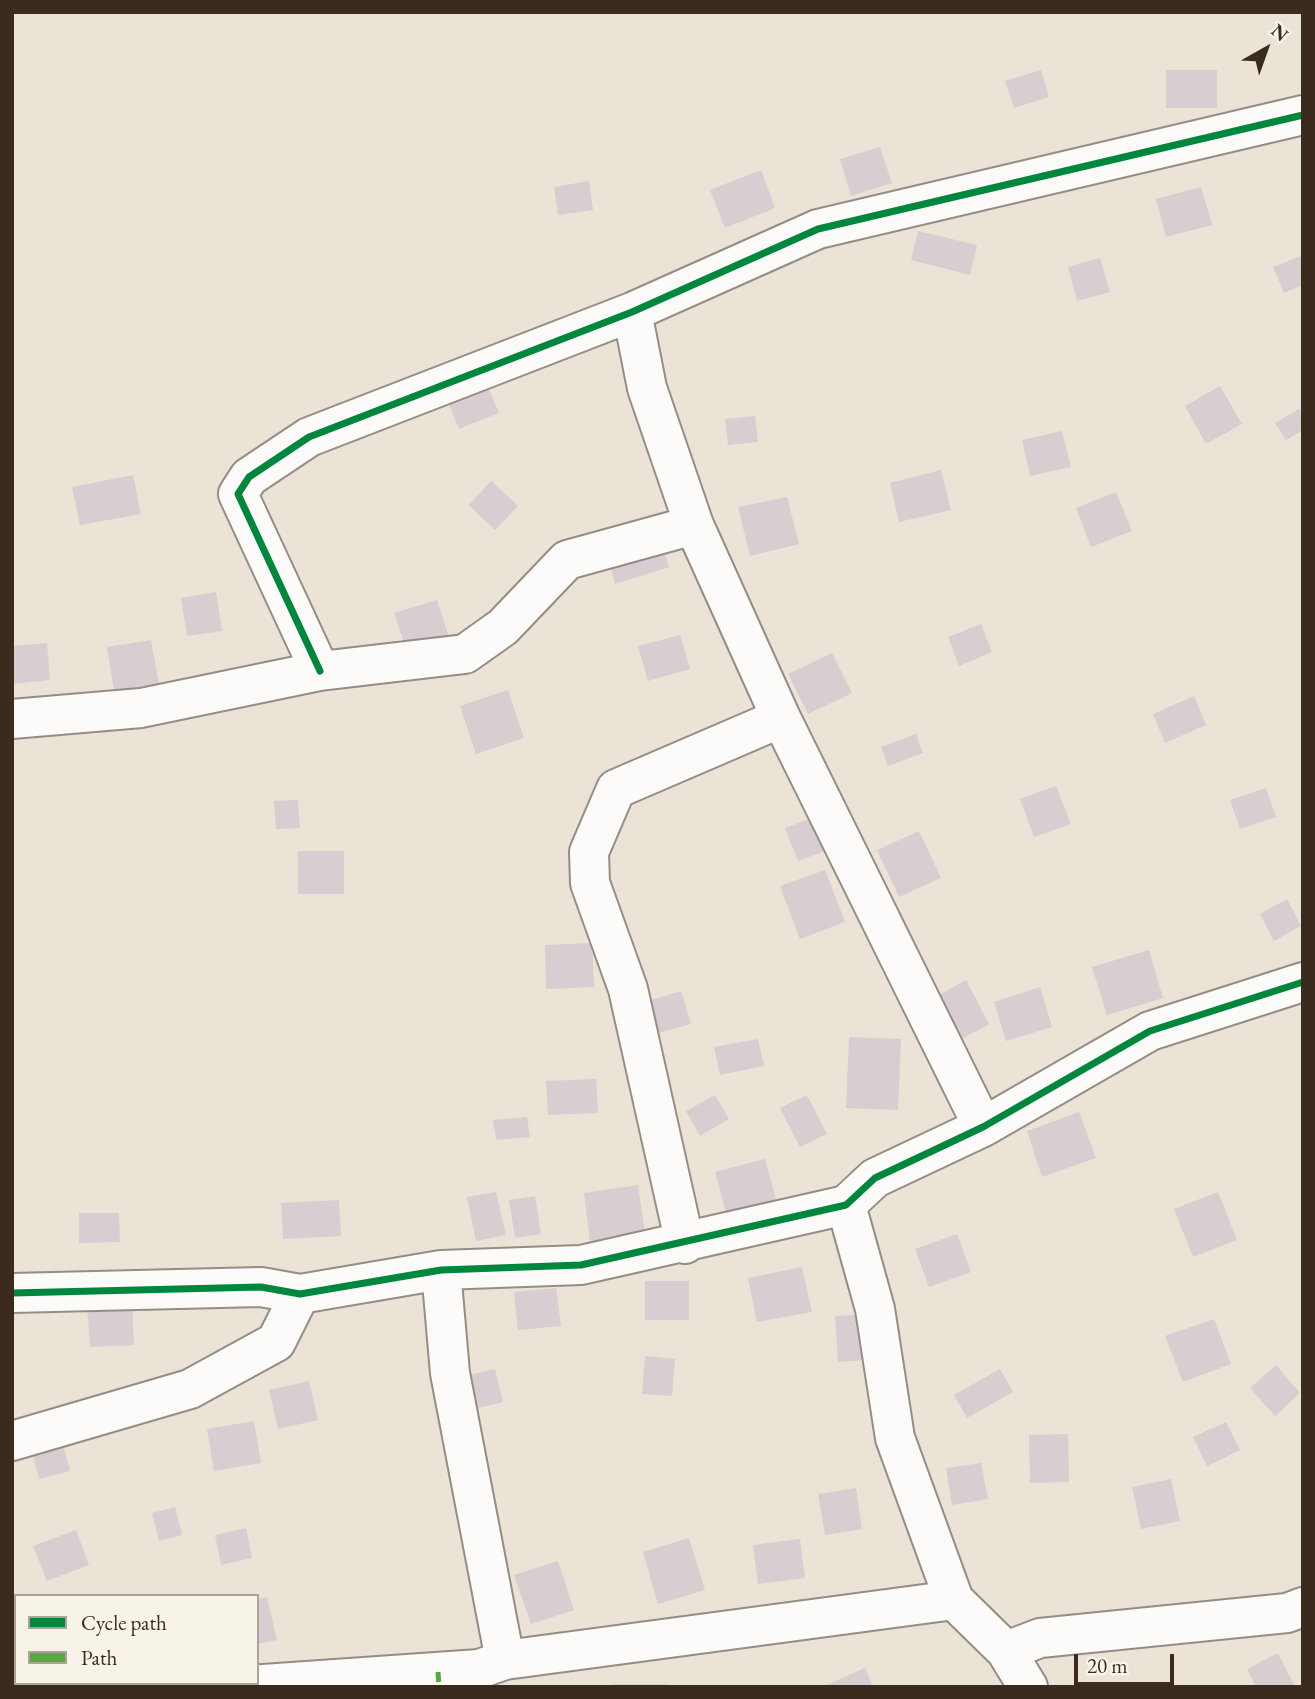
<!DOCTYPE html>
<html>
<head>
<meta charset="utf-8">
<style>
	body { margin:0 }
	#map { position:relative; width:1315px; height:1699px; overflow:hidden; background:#ebe3d6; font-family:"EB Garamond",serif }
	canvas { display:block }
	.frame { position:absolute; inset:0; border:14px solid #3b2a1e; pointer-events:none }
	.legend { position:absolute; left:14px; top:1594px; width:245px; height:91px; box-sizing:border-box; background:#f7f3e8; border:2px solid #aca397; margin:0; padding:9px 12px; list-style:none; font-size:21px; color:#3b2a1e }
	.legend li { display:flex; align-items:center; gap:14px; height:35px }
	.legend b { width:35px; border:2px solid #aca397 }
	.north { position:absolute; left:1231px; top:14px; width:70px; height:70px; -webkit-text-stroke:5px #f7f3e8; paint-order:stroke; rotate:40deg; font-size:19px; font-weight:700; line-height:28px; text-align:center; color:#3b2a1e }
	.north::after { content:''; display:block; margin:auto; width:24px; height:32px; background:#3b2a1e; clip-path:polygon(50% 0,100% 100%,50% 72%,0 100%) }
	.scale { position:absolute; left:1074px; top:1654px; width:100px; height:32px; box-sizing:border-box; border:4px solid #3b2a1e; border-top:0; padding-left:9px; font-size:21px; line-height:24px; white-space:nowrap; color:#3b2a1e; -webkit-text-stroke:5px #f7f3e8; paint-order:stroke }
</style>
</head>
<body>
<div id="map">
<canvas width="1315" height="1699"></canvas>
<div class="frame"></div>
<ul class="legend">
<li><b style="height:9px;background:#00873e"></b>Cycle path</li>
<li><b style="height:9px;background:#55ab43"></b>Path</li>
</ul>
<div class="north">N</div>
<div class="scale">20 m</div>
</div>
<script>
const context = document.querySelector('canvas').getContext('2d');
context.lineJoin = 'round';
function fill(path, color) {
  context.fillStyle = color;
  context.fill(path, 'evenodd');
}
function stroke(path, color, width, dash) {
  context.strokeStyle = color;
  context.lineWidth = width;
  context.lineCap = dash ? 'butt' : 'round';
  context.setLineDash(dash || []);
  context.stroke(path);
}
const building = new Path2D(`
	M1041,70L1049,97L1014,108L1005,81Z
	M1166,70H1217V108H1166Z
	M880,147L892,183L851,196L840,159Z
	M761,170L775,208L725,228L710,190Z
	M589,181L593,210L558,215L554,187Z
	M1201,187L1212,225L1166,237L1156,199Z
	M918,231L977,245L970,275L911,260Z
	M1303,255V285L1284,293L1273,267Z
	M1100,258L1110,292L1077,301L1068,267Z
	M486,382L499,413L459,429L447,399Z
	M1220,386L1242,424L1206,444L1185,406Z
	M1300,408L1303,430L1286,440L1275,423Z
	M755,416L758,442L728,445L725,419Z
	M1062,431L1071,467L1030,476L1022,440Z
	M941,470L951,510L899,522L890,483Z
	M133,475L141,514L80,525L72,487Z
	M491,481L518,506L495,530L469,505Z
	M1116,492L1132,531L1091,547L1076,508Z
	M787,497L799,544L750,556L738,507Z
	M663,548L669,567L615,584L610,565Z
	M216,592L222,631L187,636L181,598Z
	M437,600L449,637L407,651L394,613Z
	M981,624L992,652L959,666L948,637Z
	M680,635L690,669L648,681L638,646Z
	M151,640L159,684L114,691L107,647Z
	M47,643L50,680L12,684V646Z
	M832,653L852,693L808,714L788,674Z
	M508,690L524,738L476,754L460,706Z
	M1194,696L1206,725L1165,743L1153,714Z
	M916,734L923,753L888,766L881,747Z
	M1056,786L1071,824L1034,837L1020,799Z
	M1266,788L1276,817L1240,829L1230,800Z
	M298,800L300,828L276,829L274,801Z
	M822,814L835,847L798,861L785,828Z
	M919,831L941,878L899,897L877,850Z
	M298,851H344V894H298Z
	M825,870L845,922L800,939L780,886Z
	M1287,899L1301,926L1274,941L1260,914Z
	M592,943L594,987L546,989L545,945Z
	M1149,950L1163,998L1107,1015L1092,967Z
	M966,980L989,1024L958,1041L935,997Z
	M1040,987L1052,1027L1006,1041L994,1002Z
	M681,991L691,1024L655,1034L645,1002Z
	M849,1037L901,1039L898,1110L846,1108Z
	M758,1039L764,1066L720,1075L714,1047Z
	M596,1079L598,1113L548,1115L546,1081Z
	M715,1095L729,1119L700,1136L686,1111Z
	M807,1095L827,1134L800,1147L780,1108Z
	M1079,1112L1096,1158L1042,1177L1027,1131Z
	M527,1117L530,1137L496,1140L493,1120Z
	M765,1159L777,1203L727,1216L715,1172Z
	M638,1185L645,1234L590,1241L584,1193Z
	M496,1192L506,1235L476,1241L467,1197Z
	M1218,1192L1237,1240L1193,1257L1174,1209Z
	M535,1196L541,1234L515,1238L509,1200Z
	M339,1200L341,1236L283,1239L281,1203Z
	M79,1213H119L120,1242L79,1243Z
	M957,1234L971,1272L929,1287L915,1249Z
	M802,1267L812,1312L757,1322L748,1278Z
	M645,1281H689V1320H645Z
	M556,1288L561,1326L518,1330L514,1292Z
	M132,1302L134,1345L90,1347L87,1305Z
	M862,1315L866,1360L838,1362L835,1316Z
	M1214,1319L1231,1364L1183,1382L1165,1336Z
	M645,1356L675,1359L672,1396L642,1394Z
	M1276,1365L1300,1393L1275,1416L1250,1388Z
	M495,1369L503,1402L470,1410L461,1377Z
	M1000,1369L1013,1392L967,1418L954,1395Z
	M309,1381L318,1420L278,1429L269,1390Z
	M254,1421L261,1463L214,1471L207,1429Z
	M1226,1422L1240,1450L1207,1466L1193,1437Z
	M1068,1434L1069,1482L1030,1483L1029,1435Z
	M62,1441L70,1471L39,1479L31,1449Z
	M981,1463L988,1499L952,1505L946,1468Z
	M1171,1479L1180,1521L1141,1529L1132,1487Z
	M856,1488L862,1529L825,1535L818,1494Z
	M175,1507L182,1535L159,1541L152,1513Z
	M246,1528L252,1558L221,1565L215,1535Z
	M76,1530L89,1565L47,1581L33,1546Z
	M689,1538L705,1590L658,1604L643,1552Z
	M800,1539L805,1578L758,1584L753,1545Z
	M558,1561L574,1610L531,1624L514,1575Z
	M267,1597L277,1640L257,1644V1599Z
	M1278,1653L1295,1687H1256L1247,1669Z
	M865,1668L873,1687H822Z
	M613,1684H668V1687H613Z`);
const minor = new Path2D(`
	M632,312L647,388L694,525L781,718L983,1127
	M320,671L238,494L249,477L309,437L632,312L818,229L1303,115
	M12,719L141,708L320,671L465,654L503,627L567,560L694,525
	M846,1205L875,1309L895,1438L954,1600L1006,1651L1028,1687
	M685,1244L628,989L590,883L589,852L616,789L781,718
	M441,1270L450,1373L505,1660
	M12,1293L261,1287L300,1294L441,1270L581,1265L846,1205L875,1178L983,1127L1150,1031L1303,982
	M12,1441L190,1389L276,1342L300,1294
	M12,1621L16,1628
	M1006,1651L1040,1638L1287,1613L1303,1607
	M40,1683L42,1687
	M220,1687L479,1669L505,1660L954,1600`);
const quiet = new Path2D(`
	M438,1672L439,1687`);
const cycleway = new Path2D(`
	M320,671L238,494L249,477L309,437L632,312L818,229L1303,115
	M12,1293L261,1287L300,1294L441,1270L581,1265L846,1205L875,1178L983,1127L1150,1031L1303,982`);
fill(building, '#d8cdd0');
stroke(minor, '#948d85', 42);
stroke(minor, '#fcfbf9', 38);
stroke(quiet, '#55ab43', 5, [10, 5]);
stroke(cycleway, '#00873e', 7);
</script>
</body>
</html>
